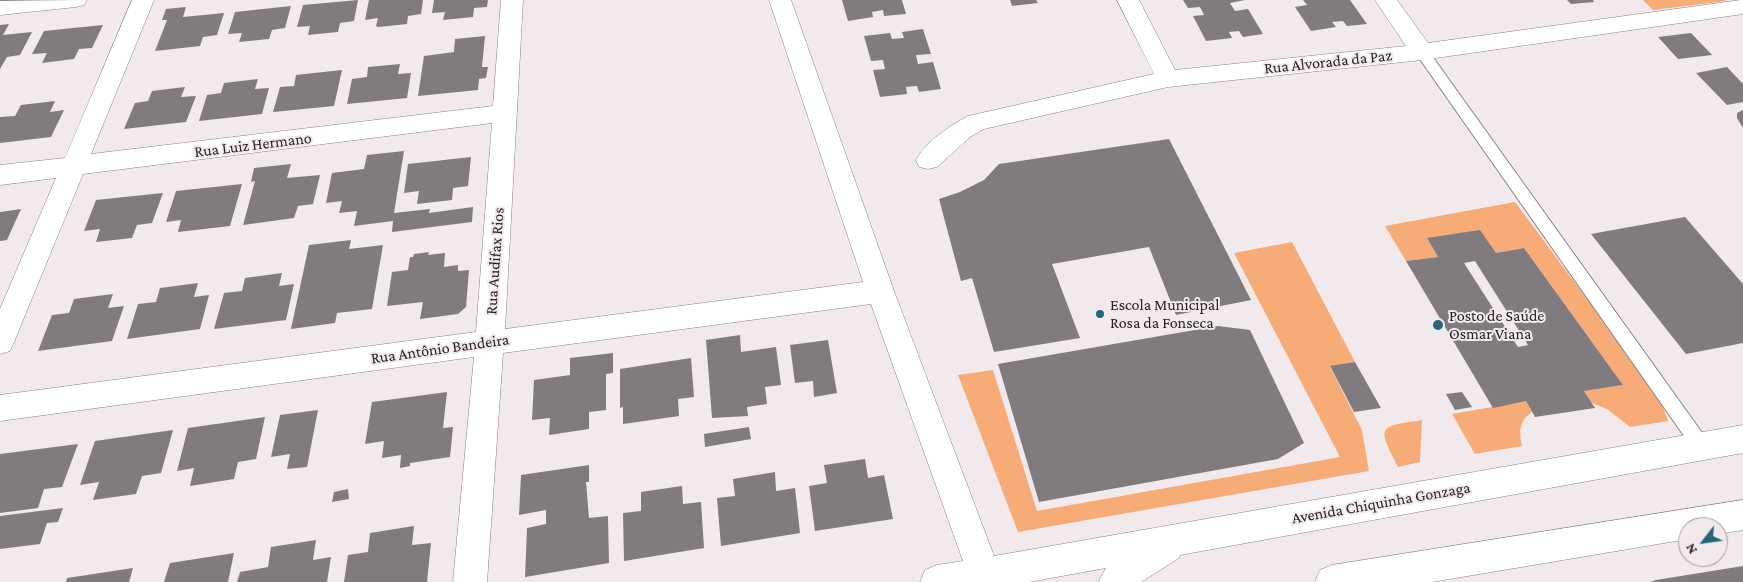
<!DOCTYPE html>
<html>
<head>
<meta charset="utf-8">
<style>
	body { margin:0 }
	#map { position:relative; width:1743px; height:582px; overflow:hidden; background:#f2e9ec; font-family:"Crimson Pro",serif }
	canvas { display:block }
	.north { position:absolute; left:1678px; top:517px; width:50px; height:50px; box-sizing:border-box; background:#f2e9ec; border:1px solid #a09a9c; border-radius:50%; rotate:240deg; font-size:14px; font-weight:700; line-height:20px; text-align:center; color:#262324 }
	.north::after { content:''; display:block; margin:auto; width:18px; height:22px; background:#226678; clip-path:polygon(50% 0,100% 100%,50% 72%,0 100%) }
</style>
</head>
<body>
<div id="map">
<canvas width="1743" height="582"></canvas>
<div class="north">N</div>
</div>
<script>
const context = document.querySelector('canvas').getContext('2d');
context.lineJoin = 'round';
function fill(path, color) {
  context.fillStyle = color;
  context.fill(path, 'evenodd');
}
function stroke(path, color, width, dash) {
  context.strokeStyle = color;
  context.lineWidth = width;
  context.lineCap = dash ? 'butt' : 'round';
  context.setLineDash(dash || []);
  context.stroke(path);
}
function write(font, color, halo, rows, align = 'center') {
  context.font = font + ' "Crimson Pro",serif';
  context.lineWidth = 4;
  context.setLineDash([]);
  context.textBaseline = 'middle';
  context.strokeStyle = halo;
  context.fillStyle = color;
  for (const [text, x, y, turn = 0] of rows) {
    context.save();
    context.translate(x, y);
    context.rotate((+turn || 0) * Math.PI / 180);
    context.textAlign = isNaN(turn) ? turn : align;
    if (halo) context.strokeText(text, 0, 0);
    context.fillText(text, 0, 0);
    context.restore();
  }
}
const green = new Path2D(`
	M1643,0H1725L1726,1L1653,10Z
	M1515,202L1659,396L1668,421L1630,427L1607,409L1592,403L1584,391L1623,385L1524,248L1496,253L1427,238L1438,257L1406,261L1385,226Z
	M1292,242L1355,362L1330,367L1362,430L1369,471L1018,532L958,375L993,370L1037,511L1340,457L1234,253Z
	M1526,401L1532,412C1519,420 1519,432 1522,446L1475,454L1452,414Z
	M1422,420L1420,462L1398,467C1378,426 1376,427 1422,420Z`);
const building = new Path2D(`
	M358,0L354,21L340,23L338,32L308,35L310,26L297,27L303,5Z
	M369,0H423L421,14L408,16L407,24L378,27L376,26L378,18L365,20Z
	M434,0H488L487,7L474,8L473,17L443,20L445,12L432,13Z
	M842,0H902L906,14L884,16L883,10L872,12L873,17L848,21Z
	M1010,0H1036L1038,3L1012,6Z
	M1183,0H1245L1230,3L1235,11L1248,9L1263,34L1243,37L1239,31L1229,32L1232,38L1206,41L1193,16L1204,15L1200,7L1188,8Z
	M1303,0H1350L1367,24L1347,26L1343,21L1332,22L1336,27L1311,31L1295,7L1307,5Z
	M1567,0H1593L1594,2L1571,4Z
	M291,6L285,28L272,30L269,39L239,42L242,33L228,34L235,12Z
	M186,7L183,17L224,13L217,35L203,37L200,46L155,51L167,20H162L166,9Z
	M9,24L3,35L32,32L20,55L7,57L0,69V25Z
	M103,25L92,48L79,49L74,59L42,63L47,53L32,54L44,31Z
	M923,29L931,54L916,55L918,64L933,62L941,89L919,92L917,86L906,87L907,94L880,97L873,70L885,69L883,60L871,61L864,36L890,33L892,39L904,38L902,32Z
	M1691,33L1712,55L1678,59L1658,37Z
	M485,36L482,67H488L486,78L479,79L478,90L418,96L424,56L454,52L455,39Z
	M400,64L398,74L411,73L407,98L347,104L352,79L367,77L368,67Z
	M1727,67L1743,84V102L1727,105L1696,73Z
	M342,70L334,106L273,112L280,87L294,86L296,75Z
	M258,79L255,89L269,88L262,114L199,121L207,95L221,93L224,83Z
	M185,87L181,97L196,96L186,122L124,129L135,103L148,101L152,91Z
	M55,101L50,112L64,110L51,137L0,143V117L15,116L21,105Z
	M1743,110V128L1737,118V113Z
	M1169,139L1251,300L1176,315L1149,247L1052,264L1080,338L994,352L972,278L961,281L939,199L960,192L984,180L999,164Z
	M404,151L394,213L430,209L429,213L473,207L472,222L392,232L393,221L354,226L357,211L339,213L342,201L326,203L332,173L364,169L367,155Z
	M471,157L468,186L453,188L452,200L417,204L419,191L404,193L408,164Z
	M291,164L287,178L320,175L313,204L298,206L294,218L243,225L255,181L251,182L254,168Z
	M242,184L230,226L178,232L181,220L166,222L176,191Z
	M163,193L152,223L137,225L132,238L96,242L100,229L84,231L96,200Z
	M21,209L7,240L0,241V212Z
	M1685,217L1743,284V343L1686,354L1591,234Z
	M1480,230L1496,253L1524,248L1623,385L1584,391L1595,408L1535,417L1526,401L1493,408L1406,261L1438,257L1427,238ZM1475,261L1528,345L1518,347L1464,263Z
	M351,240L349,249L383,245L372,309L337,313L335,323L291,329L309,245Z
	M429,252L428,255L445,253L444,267L458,265V271L469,270L466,307L458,314L420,319L423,302L387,306L392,272L408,270L410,257H413L414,254Z
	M282,273L279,286L294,284L286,320L214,329L224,293L242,291L245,278Z
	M198,283L194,297L209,295L200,329L127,339L138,304L156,302L160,288Z
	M113,294L108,308L124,306L112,341L38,351L52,315L69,313L74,299Z
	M1218,326L1250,330L1304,443L1278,459L1039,502L998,364Z
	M740,335L741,352L776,347L781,385L765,387L767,404L747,407L748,416L712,418L706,340Z
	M828,340L837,393L814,397L813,381L795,383L790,345Z
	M613,353V373L606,374V410L589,412V429L549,435L550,418L532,420L534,380L570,375V358Z
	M691,358L694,397L678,399L679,416L623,424V407L620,408V369Z
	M1355,362L1381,408L1354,412L1330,366Z
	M447,392L443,428L453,427L450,457L410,463V466L400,468L401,455L382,458L384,441L365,444L372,402Z
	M1462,392L1472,407L1455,410L1446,394Z
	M318,410L307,467L287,469L290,454L271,457L280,415Z
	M265,417L256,459L238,462L234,479L190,486L194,468L177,471L188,428Z
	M749,427L751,439L705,447L704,434Z
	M173,430L161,473L142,476L136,494L93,500L99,482L80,485L95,441Z
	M78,444L62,487L44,489L38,508L0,513V454Z
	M865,459L868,478L884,475L893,519L815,531L809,486L827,483L824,465Z
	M589,465V482H586L589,518L608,516L609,563L525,577L527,528L546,524V510L519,515L521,475Z
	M775,472L776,491L795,488L800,533L721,546L717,498L735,496L733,479Z
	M682,486L683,504L701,502L704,548L624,561L623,513L641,511V492Z
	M348,489L349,499L332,502L334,492Z
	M63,508L58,522L47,523L40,544L0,549V516Z
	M414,526L412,545L431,543L427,582H344L348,555L368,552L370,533Z
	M316,540L313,560L331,557L327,582H237L240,572L268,567L271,547Z
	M234,553L228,582H164L170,563Z
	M1743,566V582H1650L1656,580Z
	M133,568L129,582H66L67,578Z`);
const lane = new Path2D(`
	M1422,47L1427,49L1708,441L1711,447L1708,453L1702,455L1696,453L1417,55L1415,52L1417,49Z`);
const street = new Path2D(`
	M87,0L84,5L76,7L0,15V1Z
	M132,0H154L91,154L493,106L501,0H523L505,329L863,282L769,0H791L894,291L994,556L1743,425V453L1180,555L1179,558L1141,582H1098L1106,568L1029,582H920L925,570L937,565L963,561L871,304L503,353L487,582H453L474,357L0,421V395L476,332L492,123L83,174L14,342L10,351L0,354V309L56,178L0,185V165L65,158Z
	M1117,0H1139L1175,70L1406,46L1375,0H1397L1428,43L1741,0H1743V14L1422,60L1168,87L984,129L970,137L937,167L928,169L919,167L916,160C926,141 950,126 968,116L1154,74Z
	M1743,500V530L1718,534V527H1688V539L1432,582H1315L1320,570L1332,565Z`);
const markers = [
	[1100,314,5,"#226678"],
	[1438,325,6,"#226678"]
];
const streetNames = [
	["Rua Alvorada da Paz",1328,62,-6],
	["Rua Luiz Hermano",253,145,-7],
	["Rua Audifax Rios",495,261,-86],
	["Rua Antônio Bandeira",440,349,-8],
	["Avenida Chiquinha Gonzaga",1381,503,-10]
];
const poiNames = [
	["Escola Municipal",1110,305],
	["Rosa da Fonseca",1110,323],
	["Posto de Saúde",1449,316],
	["Osmar Viana",1449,334]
];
fill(green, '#f7ab76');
fill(building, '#807b7f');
stroke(lane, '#888082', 2);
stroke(street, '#888082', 1);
fill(lane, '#fff');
fill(street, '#fff');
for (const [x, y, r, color] of markers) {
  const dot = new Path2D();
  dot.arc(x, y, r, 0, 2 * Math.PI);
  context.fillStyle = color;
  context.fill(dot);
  stroke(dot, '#f2e9ec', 2);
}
write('16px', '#262324', '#f2e9ec', streetNames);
write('16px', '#262324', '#f2e9ec', poiNames, 'left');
</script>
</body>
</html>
